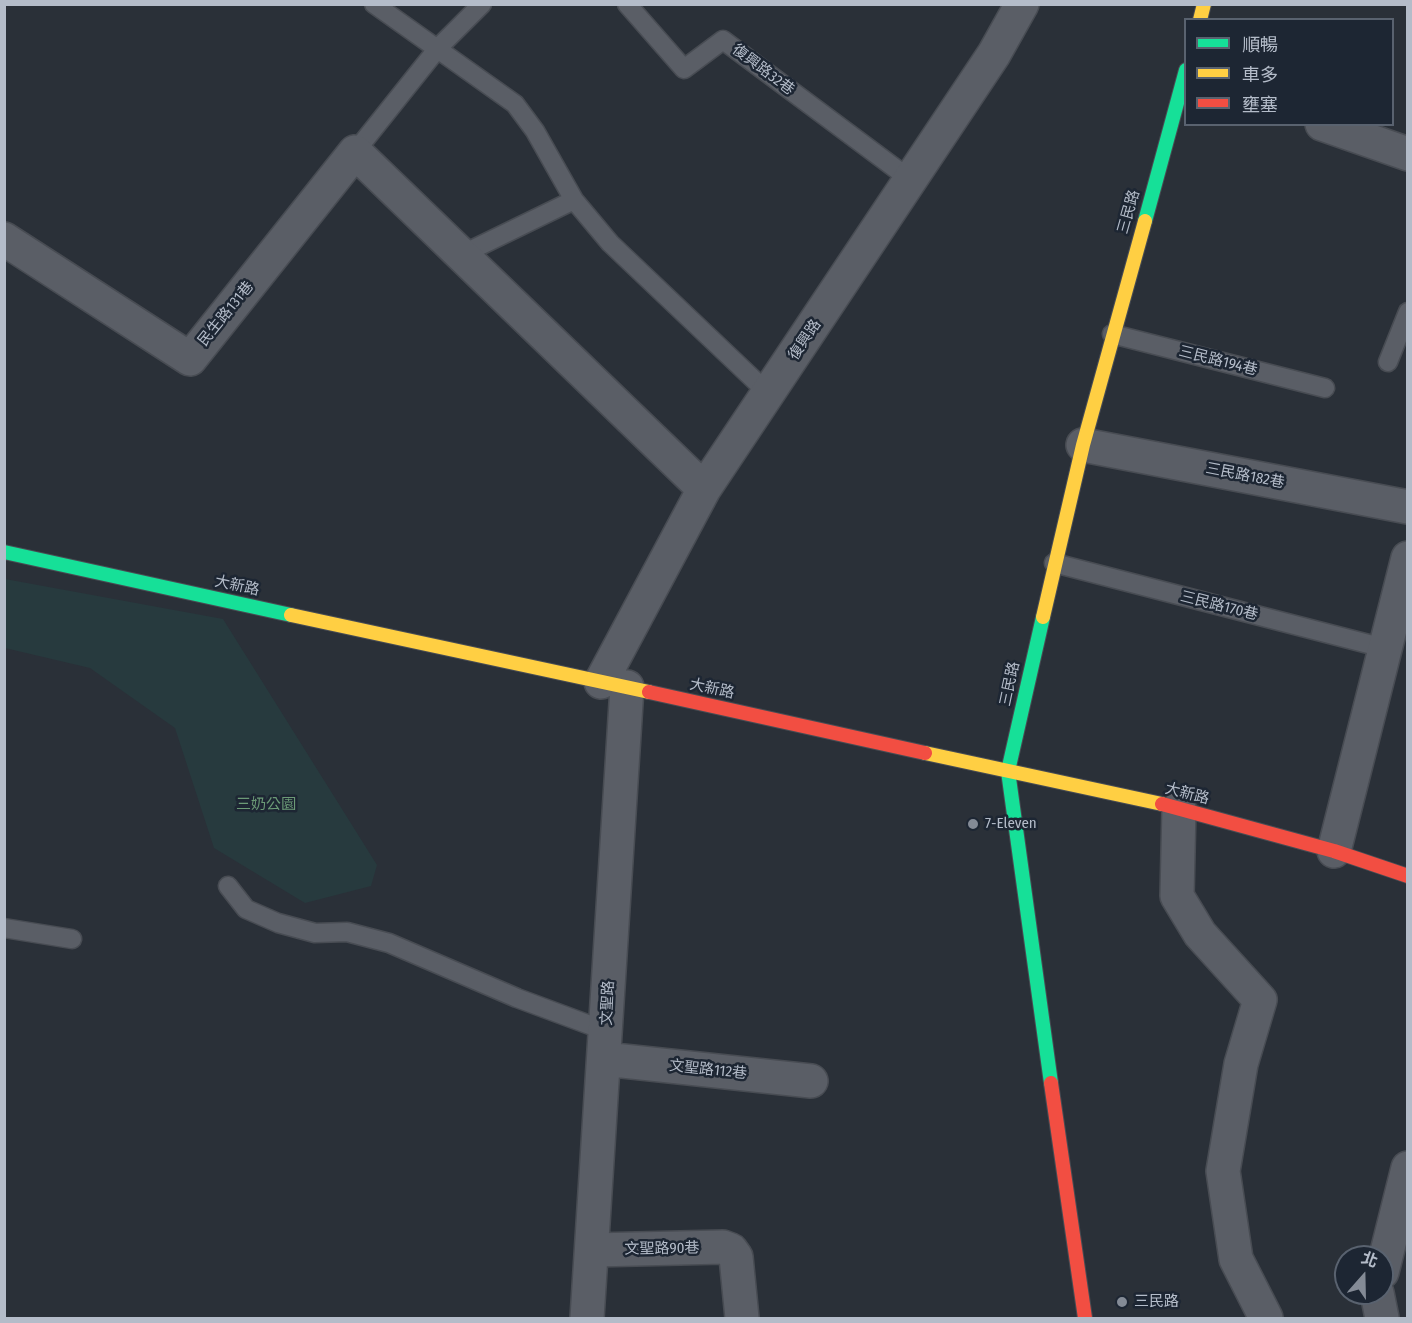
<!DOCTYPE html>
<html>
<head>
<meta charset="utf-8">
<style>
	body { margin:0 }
	#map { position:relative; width:1412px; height:1323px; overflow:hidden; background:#2a3038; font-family:"Fira Sans Condensed","Noto Sans TC",sans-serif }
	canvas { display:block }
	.frame { position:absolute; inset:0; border:6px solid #b4bcc9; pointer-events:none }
	.legend { position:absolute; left:1184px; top:18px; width:210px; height:108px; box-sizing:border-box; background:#1d2633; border:2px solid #59626f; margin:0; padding:8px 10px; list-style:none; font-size:18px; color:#b4bcc9 }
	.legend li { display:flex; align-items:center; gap:12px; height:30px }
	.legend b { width:30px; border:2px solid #59626f }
	.north { position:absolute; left:1334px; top:1245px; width:60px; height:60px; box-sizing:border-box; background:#1d2633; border:2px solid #59626f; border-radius:50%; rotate:20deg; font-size:16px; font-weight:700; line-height:24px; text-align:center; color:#b4bcc9 }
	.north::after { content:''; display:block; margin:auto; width:21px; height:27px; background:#848b96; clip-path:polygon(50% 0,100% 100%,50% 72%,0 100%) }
</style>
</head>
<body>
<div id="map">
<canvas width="1412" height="1323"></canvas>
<div class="frame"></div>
<ul class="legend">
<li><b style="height:8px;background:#16e098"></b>順暢</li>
<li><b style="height:8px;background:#ffcf43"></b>車多</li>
<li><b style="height:8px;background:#f24e42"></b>壅塞</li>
</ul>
<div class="north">北</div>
</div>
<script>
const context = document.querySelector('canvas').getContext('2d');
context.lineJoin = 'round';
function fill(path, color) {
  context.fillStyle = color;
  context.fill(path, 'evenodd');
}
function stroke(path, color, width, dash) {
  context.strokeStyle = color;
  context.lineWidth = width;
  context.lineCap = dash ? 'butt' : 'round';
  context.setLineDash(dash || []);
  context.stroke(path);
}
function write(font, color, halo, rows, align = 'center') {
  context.font = font + ' "Fira Sans Condensed","Noto Sans TC",sans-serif';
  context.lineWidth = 5;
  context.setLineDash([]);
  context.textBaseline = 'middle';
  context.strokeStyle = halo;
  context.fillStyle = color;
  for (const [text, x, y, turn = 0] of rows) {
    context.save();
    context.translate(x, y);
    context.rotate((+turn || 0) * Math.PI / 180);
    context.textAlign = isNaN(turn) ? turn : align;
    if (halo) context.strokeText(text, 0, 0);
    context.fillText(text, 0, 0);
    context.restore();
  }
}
const green = new Path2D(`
	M5,579L223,619L377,865L371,886L305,903L214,848L175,728L90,668L5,648Z`);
const lane = new Path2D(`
	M374,4L515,104L535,131L574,200L610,243L769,394
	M627,4L684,69L723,40L911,180
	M355,152L438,48L482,4
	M461,255L574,200
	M1112,334L1325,388
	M1388,362L1408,312
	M1054,563L1384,648
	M228,886L246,909L278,923L315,933L347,932L389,943L517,998L606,1031
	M4,928L72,939`);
const street = new Path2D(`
	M1322,124L1408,154
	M4,239L190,359L355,152L704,489
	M1083,445L1408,507
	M601,682L704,489L994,54L1022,4
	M1179,808L1177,896L1200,934L1260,1000L1241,1064L1223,1171L1236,1259L1266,1318
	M1334,851L1408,558
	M604,1059L811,1081
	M593,1250L723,1247L731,1250L736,1257L742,1318
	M1382,1272L1408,1168
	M1377,1293L1382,1318
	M587,1318L627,687`);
const fast = new Path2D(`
	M1145,221L1186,70
	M4,552L291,615
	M1043,617L1008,771L1051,1083`);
const slow = new Path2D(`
	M1200,20L1204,4
	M291,615L649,692
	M1043,617L1083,445L1145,221
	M925,753L1162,804`);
const jam = new Path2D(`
	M649,692L925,753
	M1162,804L1334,851L1408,876
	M1051,1083L1085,1318`);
const markers = [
	[973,824,6,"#848b96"],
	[1122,1302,6,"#848b96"]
];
const streetNames = [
	["復興路32巷",763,70,37],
	["三民路",1129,212,-74],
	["民生路131巷",226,314,-51],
	["復興路",805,340,-56],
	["三民路194巷",1218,361,14],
	["三民路182巷",1245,476,11],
	["大新路",237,586,12],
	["三民路170巷",1219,606,14],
	["三民路",1010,684,-78],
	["大新路",712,689,12],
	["大新路",1187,794,14],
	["文聖路",608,1003,-87],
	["文聖路112巷",708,1070,6],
	["文聖路90巷",662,1249,-1]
];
const parkNames = [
	["三奶公園",266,805]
];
const poiNames = [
	["7-Eleven",985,824],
	["三民路",1134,1302]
];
fill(green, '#273a3e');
stroke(lane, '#484c53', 21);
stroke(street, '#484c53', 36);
stroke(fast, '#484c53', 16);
stroke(slow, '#484c53', 16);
stroke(jam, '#484c53', 16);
stroke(lane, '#5a5e66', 18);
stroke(street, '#5a5e66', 33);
stroke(fast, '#16e098', 14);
stroke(slow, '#ffcf43', 14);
stroke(jam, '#f24e42', 14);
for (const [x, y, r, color] of markers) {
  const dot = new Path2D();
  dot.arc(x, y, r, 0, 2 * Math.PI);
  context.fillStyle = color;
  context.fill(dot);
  stroke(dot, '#1d2633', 2);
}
write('15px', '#b4bcc9', '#1d2633', streetNames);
write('15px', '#6b9a76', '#1d2633', parkNames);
write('15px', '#b4bcc9', '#1d2633', poiNames, 'left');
</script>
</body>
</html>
